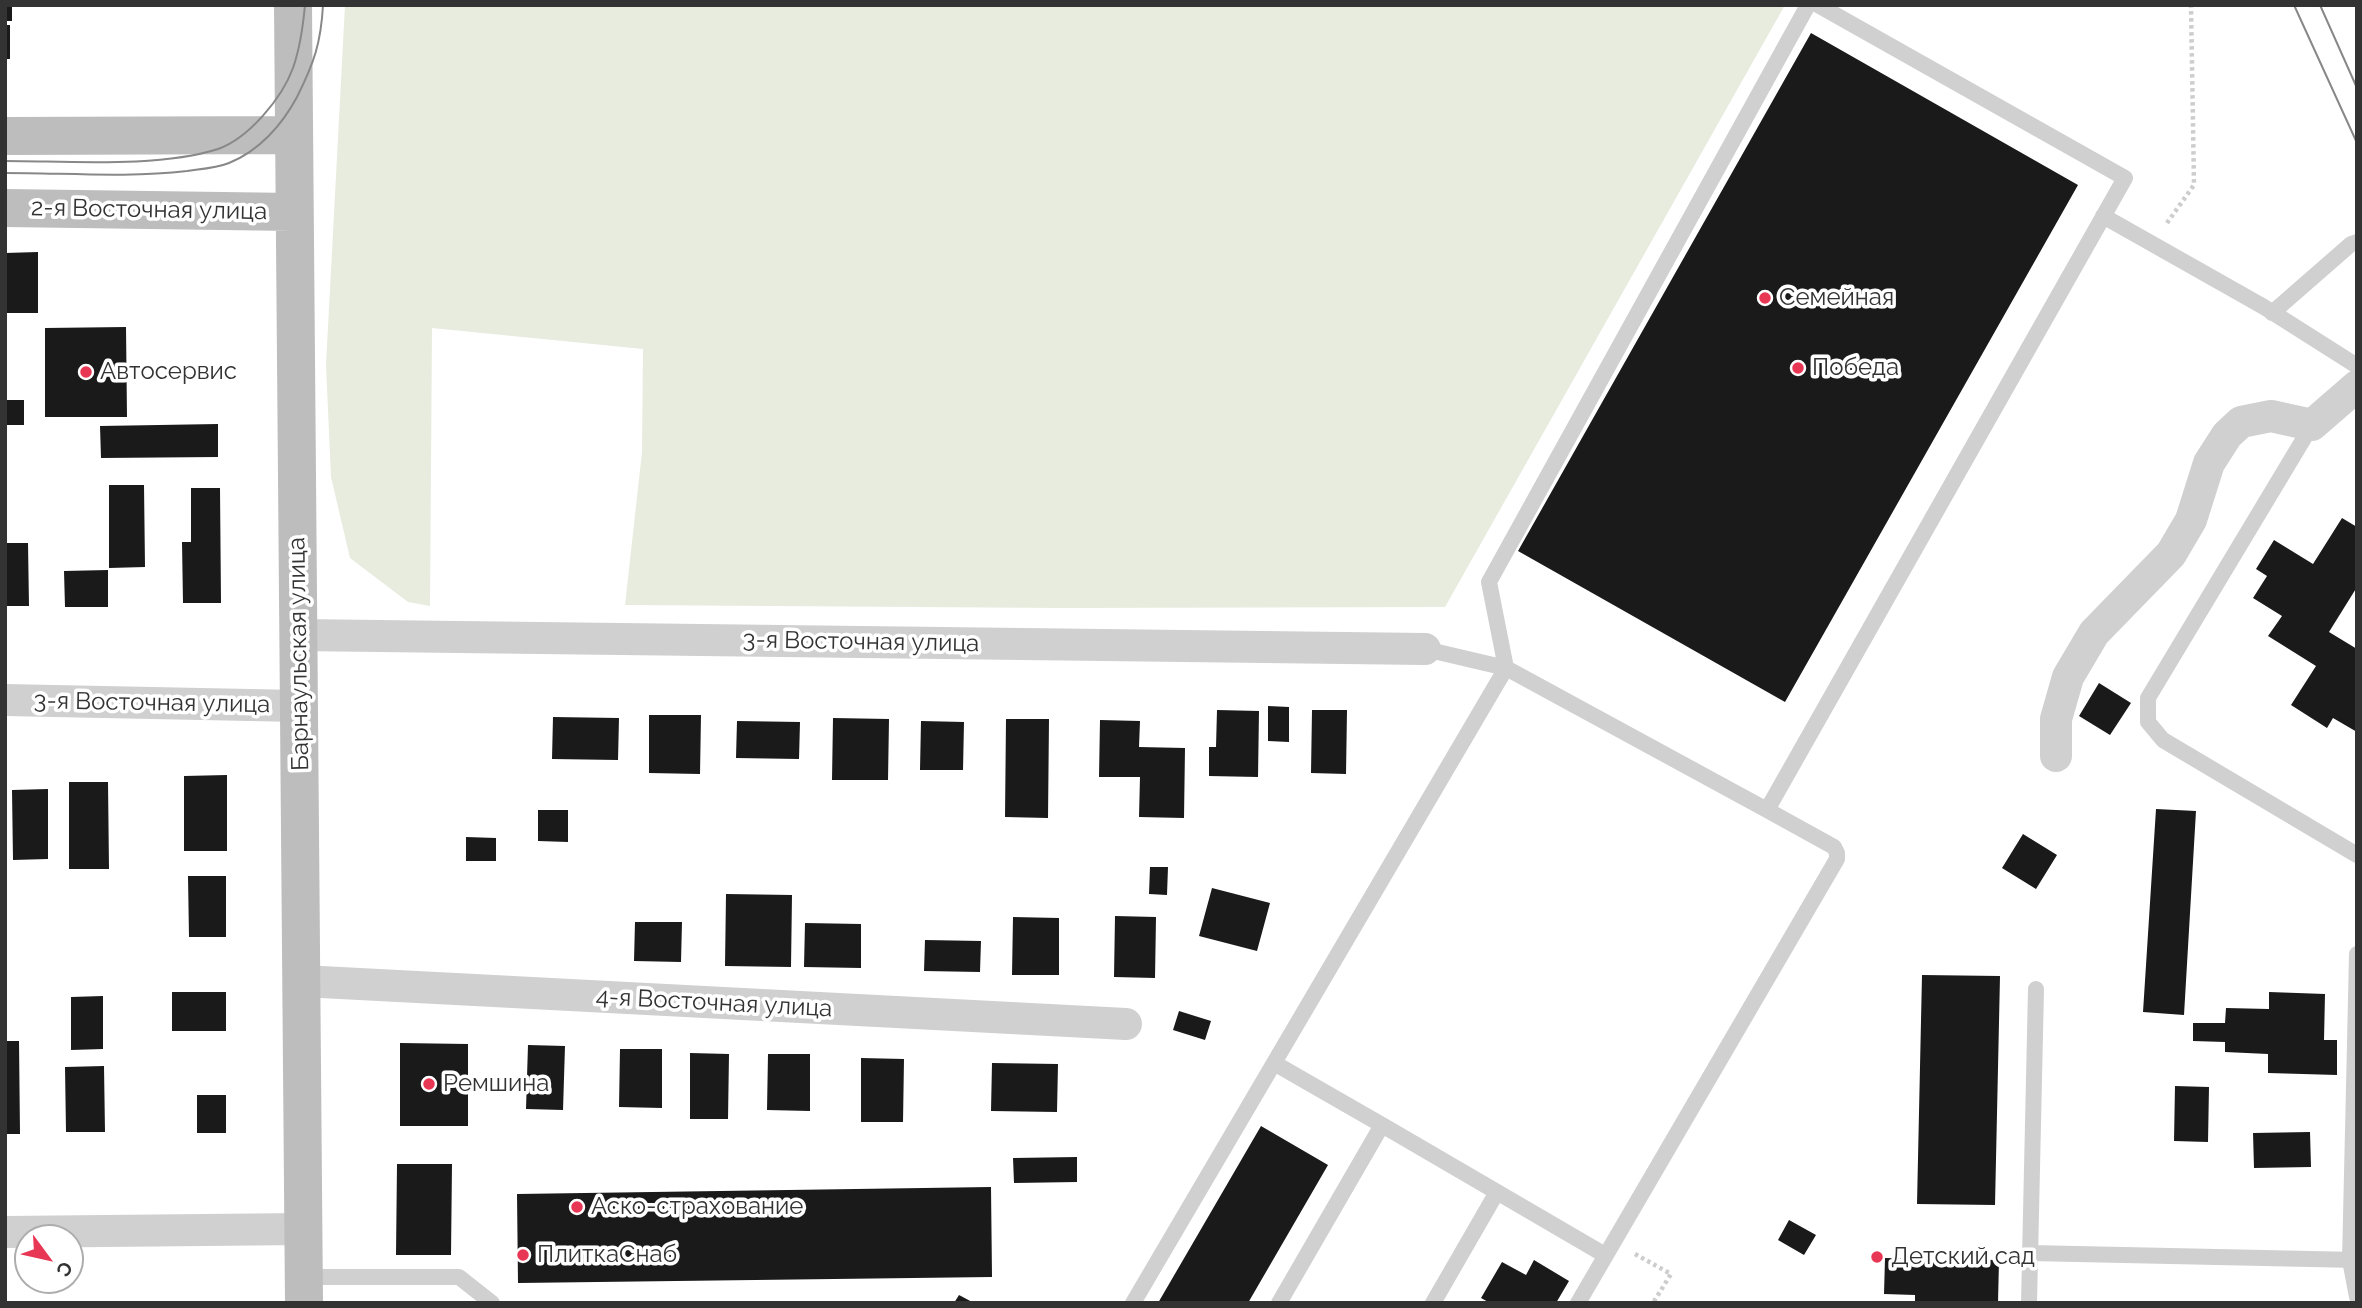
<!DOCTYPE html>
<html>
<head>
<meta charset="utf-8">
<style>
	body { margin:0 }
	#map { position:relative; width:2362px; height:1308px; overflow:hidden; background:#fff; font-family:Raleway,sans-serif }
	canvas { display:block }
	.frame { position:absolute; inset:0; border:7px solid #333; pointer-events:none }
	.north { position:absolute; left:14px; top:1224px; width:70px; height:70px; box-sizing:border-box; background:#fff; border:2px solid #adadad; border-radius:50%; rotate:123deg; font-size:19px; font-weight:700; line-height:28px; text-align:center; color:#333 }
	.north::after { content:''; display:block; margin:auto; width:24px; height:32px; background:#e83755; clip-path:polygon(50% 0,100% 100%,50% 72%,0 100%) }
</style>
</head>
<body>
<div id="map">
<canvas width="2362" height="1308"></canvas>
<div class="frame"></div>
<div class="north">С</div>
</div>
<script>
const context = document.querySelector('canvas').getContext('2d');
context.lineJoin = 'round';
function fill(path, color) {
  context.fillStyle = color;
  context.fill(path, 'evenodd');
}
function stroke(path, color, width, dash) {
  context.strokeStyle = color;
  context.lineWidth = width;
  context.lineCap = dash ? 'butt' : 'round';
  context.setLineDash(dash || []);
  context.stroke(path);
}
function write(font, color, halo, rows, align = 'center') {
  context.font = font + ' Raleway,sans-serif';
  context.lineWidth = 7;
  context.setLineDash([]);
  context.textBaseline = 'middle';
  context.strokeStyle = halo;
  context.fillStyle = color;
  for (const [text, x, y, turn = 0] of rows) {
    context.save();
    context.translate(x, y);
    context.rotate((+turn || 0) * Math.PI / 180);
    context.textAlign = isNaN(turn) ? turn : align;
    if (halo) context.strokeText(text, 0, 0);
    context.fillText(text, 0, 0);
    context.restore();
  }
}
const green = new Path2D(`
	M345,5H1785L1445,607L1062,608L625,605L642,452L643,349L432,328L430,606L408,602L350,558L331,477L326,365Z`);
const building = new Path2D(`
	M5,5H12V21H5Z
	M5,25H10V59H5Z
	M1811,33L2078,185L1785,702L1518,551Z
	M38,252V313H5V253Z
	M126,327L127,417H45V328Z
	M5,400H24V425H5Z
	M218,424V457L101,458L100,426Z
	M109,485H144L145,567L109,568Z
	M191,488H220L221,603H183L182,542H191Z
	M2342,518L2357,527V587L2329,632L2357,649V732L2333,718L2327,728L2291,705L2316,666L2268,636L2282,616L2253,598L2267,576L2256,569L2274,540L2313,564Z
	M5,543H28L29,606H5Z
	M108,570V607H65L64,571Z
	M2099,683L2131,703L2110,735L2079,716Z
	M1268,706L1289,707V742L1268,741Z
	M1217,710L1259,711L1258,777L1209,776V747H1216Z
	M1312,710H1347L1346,774L1311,773Z
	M649,715H701L700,774L649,773Z
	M553,717L619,718L618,760L552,759Z
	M833,718L889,719L888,780H832Z
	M1006,719H1049L1048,818L1005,817Z
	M1100,720L1140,721L1139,747L1185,748L1184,818L1139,817L1140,777H1099Z
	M737,721L800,722L799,759L736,758Z
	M921,721L964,722L963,770H920Z
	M227,775V851H184V776Z
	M69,782H108L109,869H69Z
	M48,789V859L13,860L12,790Z
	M2156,809L2196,811L2184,1015L2143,1012Z
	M538,810H568V842L538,841Z
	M2023,834L2057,855L2036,889L2002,868Z
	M466,837L496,838V861H466Z
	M1150,867H1168L1167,895L1149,894Z
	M188,876H226V937H189Z
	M1212,888L1270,903L1257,951L1199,936Z
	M726,894L792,895L791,967L725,966Z
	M1115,916L1156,917L1155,978L1114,977Z
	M1013,917L1059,918V975H1012Z
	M635,922H682L681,962L634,961Z
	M805,923L861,924V968L804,967Z
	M925,940L981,941L980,972L924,971Z
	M1922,975L2000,976L1995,1205L1917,1204Z
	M172,992H226V1031H172Z
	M2269,992L2325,994L2324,1040H2337V1075L2268,1073V1054L2225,1052V1042L2193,1041V1023H2225L2226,1008L2269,1009Z
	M103,996V1049L71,1050V997Z
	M1179,1011L1211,1021L1205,1040L1173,1030Z
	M5,1041H19L20,1134H5Z
	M400,1043L468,1044V1126H400Z
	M528,1045L565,1046L563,1110L526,1109Z
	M620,1049H662V1108L619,1107Z
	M690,1053L729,1054L728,1119H690Z
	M768,1054H810V1111L767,1110Z
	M861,1058L904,1059L903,1122H861Z
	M992,1063L1058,1064L1057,1112L991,1111Z
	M104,1066L105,1132H66L65,1067Z
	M2175,1086L2209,1087L2208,1142L2174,1141Z
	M197,1095H226V1133H197Z
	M1261,1126L1328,1165L1248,1303H1158Z
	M2310,1132L2311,1167L2254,1168L2253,1133Z
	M1077,1157V1182L1014,1183L1013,1158Z
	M397,1164H452L451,1255H396Z
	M991,1187L992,1277L518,1283L517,1194Z
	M1789,1220L1816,1235L1804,1255L1778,1240Z
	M1885,1258L1999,1260L1998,1303H1915V1295L1884,1294Z
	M1534,1260L1569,1281L1556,1303H1490L1481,1298L1502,1262L1526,1275Z
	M959,1295L974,1303H954Z`);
const path = new Path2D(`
	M2167,223L2194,185L2191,5
	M1635,1254L1671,1274L1653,1303`);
const lane = new Path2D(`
	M2103,216L2264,307L2357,366
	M2272,313L2351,244L2357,242
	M2312,425L2148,698V722L2163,740L2357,855
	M1425,649L1506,668L1767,810L2125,178L1818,5
	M1274,1063L1382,1125L1279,1303
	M2354,1088L2357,954
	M2357,1089L2354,1088L2350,1260L2357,1297
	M1382,1125L1497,1192L1433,1303
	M1497,1192L1605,1255
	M2030,1253L2357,1260
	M304,1277H459L492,1303
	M1133,1303L1506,668L1489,582L1808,5
	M1578,1303L1837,859V853L1834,847L1767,810
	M2029,1303L2036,989`);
const street = new Path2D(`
	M298,635L1425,649
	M5,700L299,706
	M2056,756V719L2068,677L2094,633L2171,554L2191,520L2209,463L2227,435L2241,422L2271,416L2312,425L2357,386
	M302,981L1126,1024
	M5,1232L304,1229`);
const secondary = new Path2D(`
	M293,5L304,1303
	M5,136L293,135
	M5,208L294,212`);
const tram = new Path2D(`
	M2294,5L2357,143
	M2320,5L2357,88
	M5,161C68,161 159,168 218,149C249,138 282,98 293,68C300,48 303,27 305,5
	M5,173C66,173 127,178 187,171C201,169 216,168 229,163C259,151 282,125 297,97C314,63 321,43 323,5`);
const markers = [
	[1765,298,7,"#e83755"],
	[1798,368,7,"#e83755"],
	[86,372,7,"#e83755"],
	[429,1084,7,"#e83755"],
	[577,1207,7,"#e83755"],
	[523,1255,7,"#e83755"],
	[1877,1257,7,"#e83755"]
];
const streetNames = [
	["2-я Восточная улица",149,210,1],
	["3-я Восточная улица",861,642,1],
	["Барнаульская улица",299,654,-91],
	["3-я Восточная улица",152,703,1],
	["4-я Восточная улица",714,1003,3]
];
const poiNames = [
	["Семейная",1779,298],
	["Победа",1812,368],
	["Автосервис",100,372],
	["Ремшина",443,1084],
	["Аско-страхование",591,1207],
	["ПлиткаСнаб",537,1255],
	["Детский сад",1891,1257]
];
fill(green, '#e7ecde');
fill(building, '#1a1a1a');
stroke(path, '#cdcdcd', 4.5, [3.5, 3.5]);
stroke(lane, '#d0d0d0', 16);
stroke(street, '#d0d0d0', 32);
stroke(secondary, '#bdbdbd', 38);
stroke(tram, '#888', 2);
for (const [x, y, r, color] of markers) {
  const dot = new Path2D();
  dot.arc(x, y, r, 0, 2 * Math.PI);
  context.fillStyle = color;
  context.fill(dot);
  stroke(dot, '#fff', 2.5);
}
write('24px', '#333', '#fff', streetNames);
write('24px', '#333', '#fff', poiNames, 'left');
</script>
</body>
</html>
